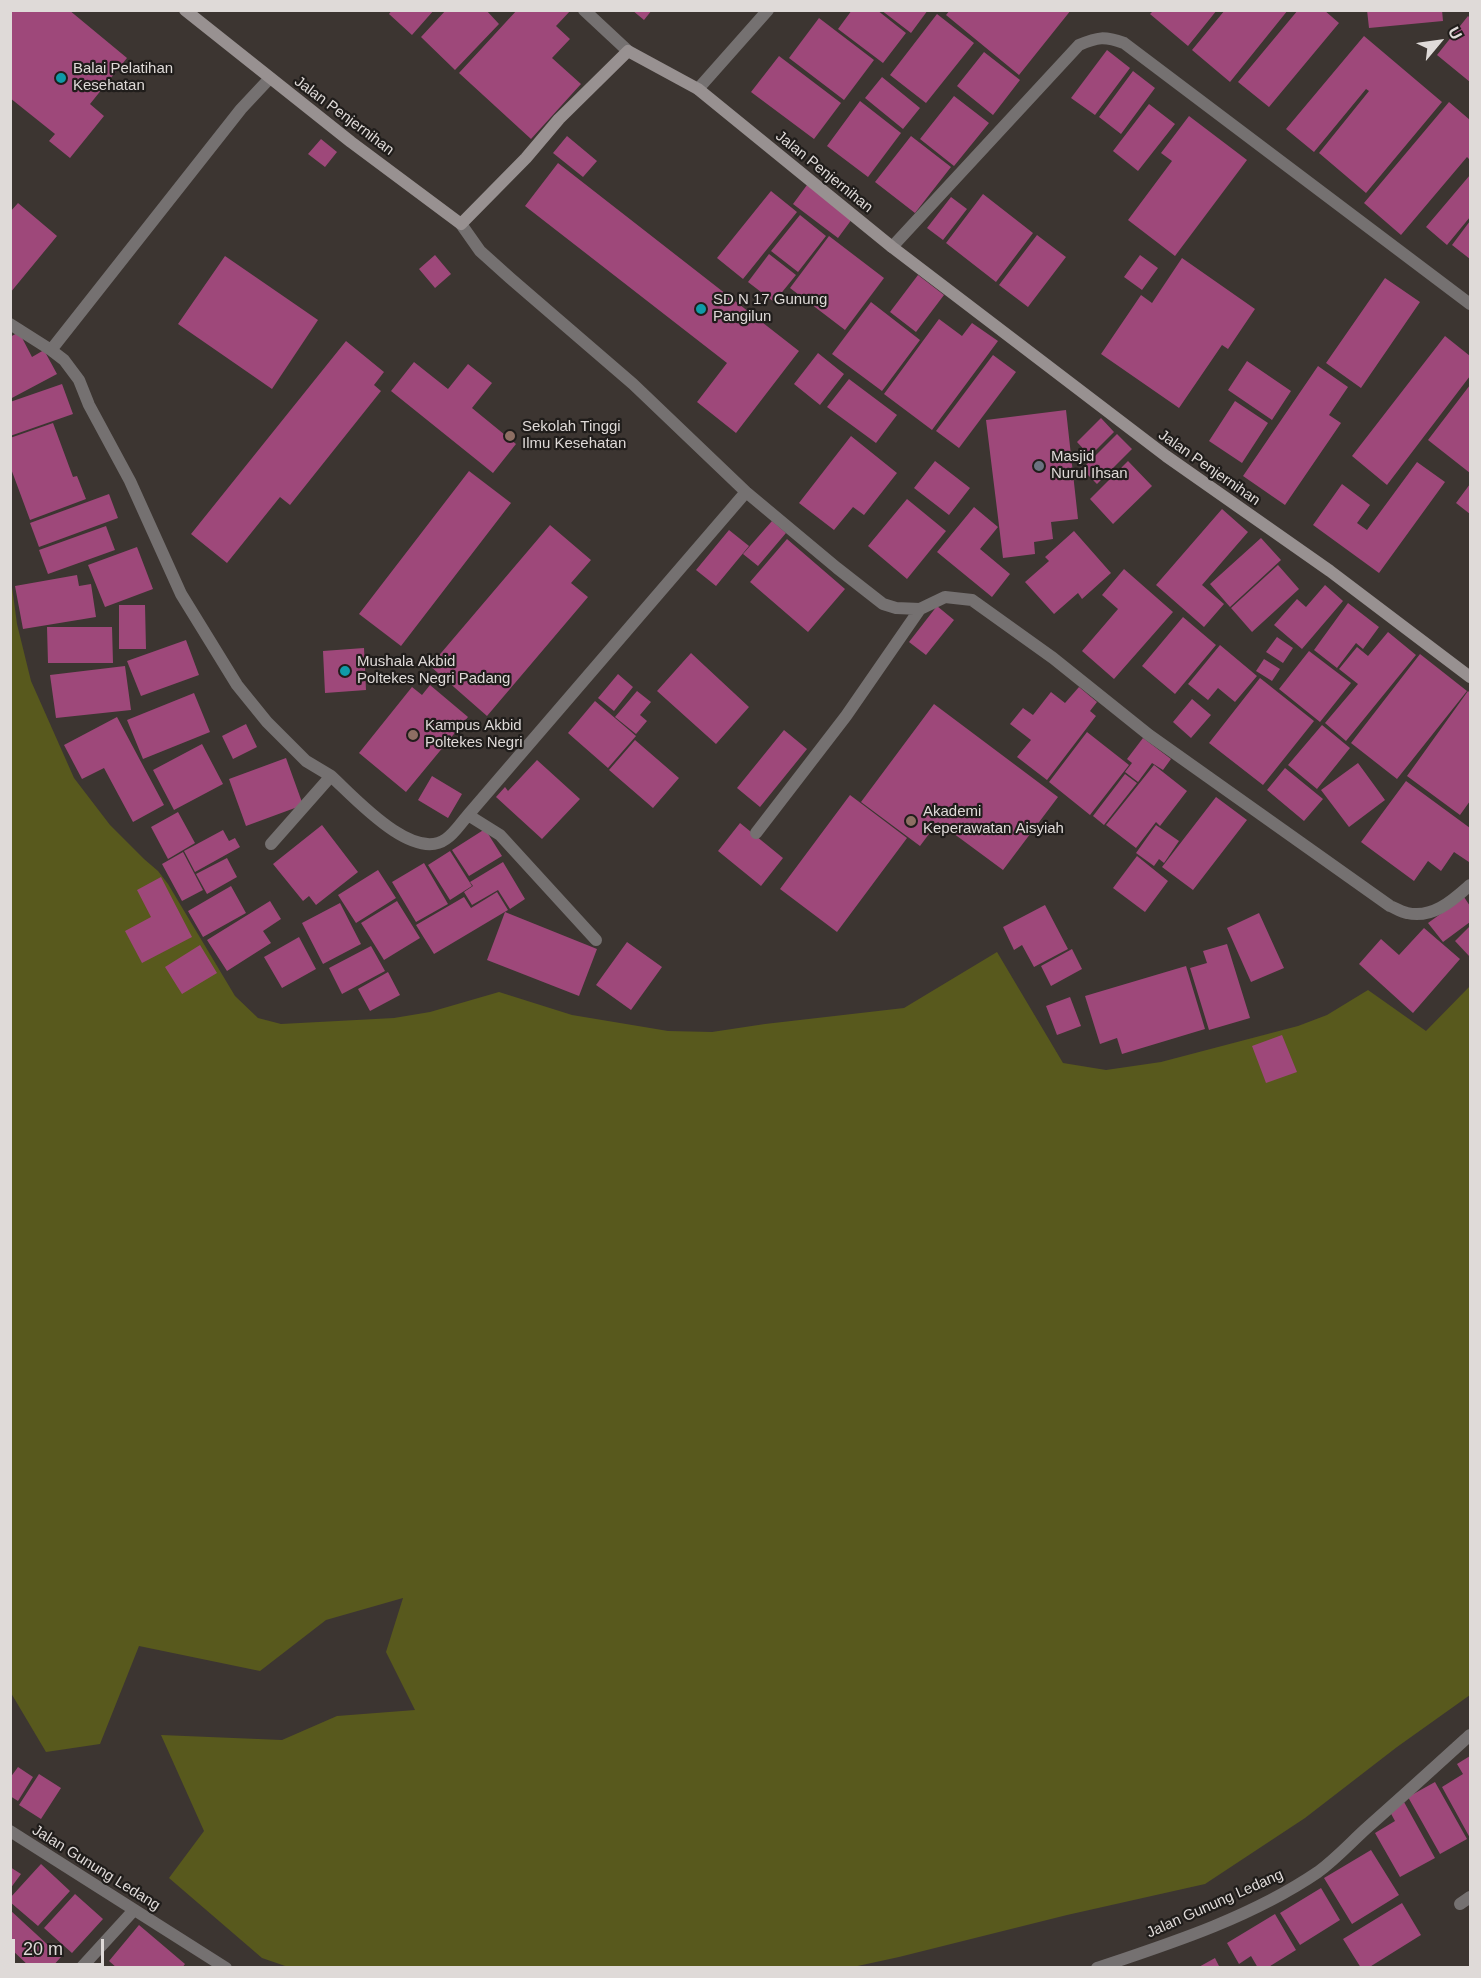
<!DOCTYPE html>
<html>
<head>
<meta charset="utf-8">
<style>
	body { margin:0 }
	#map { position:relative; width:1481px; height:1978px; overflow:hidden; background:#3c3531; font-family:Arial,sans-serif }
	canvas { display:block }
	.frame { position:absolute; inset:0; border:12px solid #dfdad8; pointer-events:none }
	.north { position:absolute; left:1409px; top:12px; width:60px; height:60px; -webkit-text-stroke:4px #201d1b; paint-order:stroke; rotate:61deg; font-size:16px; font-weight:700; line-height:24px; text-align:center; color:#dfdad8 }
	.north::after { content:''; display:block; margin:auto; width:21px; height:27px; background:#dfdad8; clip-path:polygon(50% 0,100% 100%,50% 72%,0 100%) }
	.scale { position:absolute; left:12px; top:1939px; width:92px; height:27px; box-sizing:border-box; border:3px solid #dfdad8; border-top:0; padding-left:8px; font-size:18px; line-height:21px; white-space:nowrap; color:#dfdad8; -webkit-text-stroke:4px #201d1b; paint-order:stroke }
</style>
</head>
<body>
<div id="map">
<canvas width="1481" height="1978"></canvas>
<div class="frame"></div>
<div class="north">U</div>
<div class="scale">20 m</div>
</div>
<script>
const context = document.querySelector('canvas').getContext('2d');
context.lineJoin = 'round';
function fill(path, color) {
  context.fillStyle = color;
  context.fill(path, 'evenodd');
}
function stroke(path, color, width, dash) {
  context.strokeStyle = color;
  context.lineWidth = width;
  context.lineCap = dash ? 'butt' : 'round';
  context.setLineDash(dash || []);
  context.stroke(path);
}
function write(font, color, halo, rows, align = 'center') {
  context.font = font + ' Arial,sans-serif';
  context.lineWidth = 4.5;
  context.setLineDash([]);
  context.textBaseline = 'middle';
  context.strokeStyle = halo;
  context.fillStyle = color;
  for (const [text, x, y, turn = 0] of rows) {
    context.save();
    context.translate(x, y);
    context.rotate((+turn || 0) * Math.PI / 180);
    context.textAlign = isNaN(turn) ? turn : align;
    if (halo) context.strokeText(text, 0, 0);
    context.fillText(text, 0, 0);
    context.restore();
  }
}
const green = new Path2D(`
	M10,572L17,624L31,681L74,778L110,825L144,859L158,871L168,884L235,996L258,1018L281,1024L394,1018L430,1012L499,992L572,1015L668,1031L712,1032L765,1024L904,1008L997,952L1063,1063L1106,1070L1161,1062L1298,1026L1327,1015L1368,990L1426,1031L1470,986V1695L1397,1747L1305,1818L1205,1884L1067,1915L899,1957L853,1967L291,1968L262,1958L169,1878L204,1831L161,1735L282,1740L337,1716L415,1710L386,1652L403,1598L326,1620L260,1671L139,1646L100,1744L46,1752L11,1693Z`);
const building = new Path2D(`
	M10,10H69L127,58L90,104L104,116L70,158L49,141L55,134L10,98Z
	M392,10H434L412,35L389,14Z
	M446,10H486L499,24L455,70L421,37Z
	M517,10H571L556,26L570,39L552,58L581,84L531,139L459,73Z
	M632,10H652L644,20Z
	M852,10H877L906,33L883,63L838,29Z
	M881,10H928L911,33Z
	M950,10H1071L1019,75L946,15Z
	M1154,10H1217L1188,46L1150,14Z
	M1225,10H1288L1230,82L1192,50Z
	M1298,10H1324L1339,23L1269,107L1238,82Z
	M1367,10H1442L1443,21L1369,28Z
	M937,14L974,43L926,103L890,75Z
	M1468,16L1470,18V82L1437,55Z
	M819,18L874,60L844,100L789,58Z
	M1364,36L1442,102L1366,193L1319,153L1369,91L1366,89L1314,152L1286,129Z
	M1107,50L1130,68L1095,115L1071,98Z
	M984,52L1020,80L993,115L957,86Z
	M779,56L841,103L814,139L751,92Z
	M1133,71L1155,88L1121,134L1099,117Z
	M882,77L920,108L903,129L865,98Z
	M954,96L989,123L954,166L920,139Z
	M860,101L901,133L868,177L827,146Z
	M1449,102L1470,120V160L1467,157L1401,235L1364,203Z
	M1149,104L1175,124L1138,171L1113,151Z
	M1189,116L1247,160L1175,256L1128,220L1172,161L1161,153Z
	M567,136L597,161L583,177L553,153Z
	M911,136L951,167L915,213L875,182Z
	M321,139L337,152L325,167L308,154Z
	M558,163L799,351L736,433L697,402L727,363L525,206Z
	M1470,175V217L1447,245L1426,227Z
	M807,185L852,219L838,238L793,204Z
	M771,191L797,212L743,279L717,258Z
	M983,194L1033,233L996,282L946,243Z
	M951,197L967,209L943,240L927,228Z
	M18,203L57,236L10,293V212Z
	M800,215L826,236L798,272L771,251Z
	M1470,221V259L1452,245Z
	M1037,235L1066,257L1028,307L999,285Z
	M829,236L884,278L845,330L790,288Z
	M769,254L796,275L774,302L748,282Z
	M435,255L451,274L435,288L419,269Z
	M1140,255L1158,268L1142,290L1124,277Z
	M225,256L318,320L272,389L178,324Z
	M1182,258L1255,309L1228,349L1222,345L1179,408L1101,354L1141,295L1152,303Z
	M918,275L944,295L916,332L890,312Z
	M1385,278L1420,302L1361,388L1326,363Z
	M871,302L920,340L882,391L832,354Z
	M939,319L962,336L972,323L998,341L932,430L884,394Z
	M19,332L32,357L44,350L57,374L10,399V337Z
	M1445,336L1470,356V376L1387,485L1352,456Z
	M346,341L384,372L374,385L381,391L290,505L280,497L227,563L191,534Z
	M818,353L844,374L820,405L794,384Z
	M993,355L1016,372L959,448L936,431Z
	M1247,361L1291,391L1272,420L1228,390Z
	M414,362L448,389L468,364L492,383L472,408L516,444L493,473L391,391Z
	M1318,366L1348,387L1329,415L1341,423L1285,505L1243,476Z
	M849,379L897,415L876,443L827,407Z
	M62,384L73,414L10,436V402Z
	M1470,385V473L1428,440Z
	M1235,401L1268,423L1242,463L1209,441Z
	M1066,410L1078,519L1051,522L1053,539L1034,542L1035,554L1003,558L986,420Z
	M1101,418L1114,432L1090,456L1077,442Z
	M53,423L73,477L77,476L86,499L30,520L10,466V438Z
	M1117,434L1132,449L1097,484L1082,469Z
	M851,436L897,473L864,515L853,507L834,530L799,503Z
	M935,461L970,488L949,515L914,488Z
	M1128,461L1152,486L1113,524L1090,499Z
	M1417,462L1445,482L1379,573L1313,525L1342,484L1370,505L1357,523L1367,530Z
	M469,471L511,503L401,646L359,614Z
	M1470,484V514L1456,503Z
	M109,494L118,518L39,547L30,523Z
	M907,499L946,531L907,579L868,546Z
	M974,507L998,527L980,549L1010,574L992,597L937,552Z
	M1222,509L1248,532L1202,585L1224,604L1204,627L1156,585Z
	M772,521L786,533L758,566L743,554Z
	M550,525L591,560L571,583L588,597L487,716L430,666Z
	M106,526L115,550L48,574L39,550Z
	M729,530L749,546L716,586L696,570Z
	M1074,531L1111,573L1082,599L1078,593L1054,614L1025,582L1049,561L1045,557Z
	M1261,538L1281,560L1230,607L1210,584Z
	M787,539L845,589L808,632L750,582Z
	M137,547L153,589L105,607L88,565Z
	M1278,565L1299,589L1252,632L1231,608Z
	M1124,569L1173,612L1114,679L1082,651L1118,609L1102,595Z
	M77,575L79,586L91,584L96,617L23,629L15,586Z
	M1325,585L1343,601L1302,649L1274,625L1297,599L1306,607Z
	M1348,603L1379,627L1363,649L1356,643L1337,668L1314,650Z
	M119,605H145L146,649H119Z
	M937,606L954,620L926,655L909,642Z
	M1183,617L1216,645L1175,694L1142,666Z
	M47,627H112L113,663H48Z
	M1388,632L1416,655L1346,741L1325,723L1358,684L1339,669L1357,647L1368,656Z
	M1277,637L1293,648L1283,663L1266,652Z
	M186,640L199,675L141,696L127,661Z
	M1220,645L1257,676L1235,702L1218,688L1208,700L1188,684Z
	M364,648L366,690L325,693L323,651Z
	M1309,651L1351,683L1320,722L1279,689Z
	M691,653L749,707L716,744L657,691Z
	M1420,654L1467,691L1397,779L1351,743Z
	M1264,659L1280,669L1272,681L1256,671Z
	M125,666L131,710L56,718L50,675Z
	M618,674L633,687L614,711L598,698Z
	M1260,678L1314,721L1263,785L1209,743Z
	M430,685L468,717L406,792L359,753L412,687L422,695Z
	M1079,687L1097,702L1090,711L1096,716L1047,780L1017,757L1031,740L1010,724L1023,708L1033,715L1051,692L1065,703Z
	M637,691L651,702L640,715L647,721L636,734L615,717Z
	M1468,691L1470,693V801L1460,815L1407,776Z
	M194,693L210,732L143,759L127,720Z
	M1192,699L1211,715L1191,738L1173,722Z
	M595,701L636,736L608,768L568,733Z
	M934,704L1058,797L1003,870L938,822L920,846L861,802Z
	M117,717L164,805L133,822L104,768L82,779L64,745Z
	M246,724L257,747L233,759L222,736Z
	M1322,725L1350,748L1317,789L1288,765Z
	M784,730L807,749L760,807L737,788Z
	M1087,732L1129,765L1090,815L1049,782Z
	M1143,738L1171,759L1163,770L1152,763L1138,782L1125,772L1132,763L1127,759Z
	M635,740L679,778L653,808L609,770Z
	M202,744L223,784L174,810L153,770Z
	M286,758L303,805L246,826L229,779Z
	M537,760L580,799L542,839L496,797L505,787L508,791Z
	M1358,763L1385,800L1349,827L1321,790Z
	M1154,765L1187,791L1160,826L1156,822L1136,848L1106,825Z
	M1285,768L1323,799L1304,821L1267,790Z
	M1125,774L1137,783L1104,825L1093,816Z
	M432,776L462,794L448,818L418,800Z
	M1406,781L1470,828V860L1469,862L1454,852L1441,871L1428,861L1414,881L1361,842Z
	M850,795L907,838L837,932L780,889Z
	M1216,797L1247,820L1193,890L1162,867Z
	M178,812L195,843L168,859L151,827Z
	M740,823L783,858L761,886L718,851Z
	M322,825L358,872L316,905L309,896L303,901L273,864Z
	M1156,825L1179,841L1164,863L1159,859L1154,866L1136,853Z
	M485,829L502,856L469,876L452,850Z
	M223,830L229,841L235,838L240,847L195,872L184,851Z
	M450,851L472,886L450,900L428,865Z
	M183,852L203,890L182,901L162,864Z
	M1137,856L1168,881L1145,912L1113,888Z
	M227,858L237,877L207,894L196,874Z
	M503,862L525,899L510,909L498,890L472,905L464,892L473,886L470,882Z
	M424,863L448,904L416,922L392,882Z
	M378,870L396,898L356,923L338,895Z
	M161,877L192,937L142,963L125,931L151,917L137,890Z
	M231,886L246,913L203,937L188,911Z
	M497,892L508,910L434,954L416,925L464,897L471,908Z
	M1464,897L1470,906V922L1443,942L1428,923Z
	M270,901L281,919L263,931L271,943L227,971L207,940Z
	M397,901L420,938L384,960L361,923Z
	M340,903L361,944L323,964L302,923Z
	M1045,905L1068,949L1034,967L1022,945L1014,950L1003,927Z
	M505,912L597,949L579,996L487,960Z
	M1259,913L1284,968L1251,982L1227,928Z
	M1470,926V957L1455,941Z
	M1424,928L1460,959L1413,1013L1359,964L1381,939L1399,955Z
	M299,937L316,969L282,988L264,957Z
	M627,942L662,967L631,1010L596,985Z
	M1227,944L1250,1018L1209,1030L1190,968L1207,963L1203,951Z
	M200,945L217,973L182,994L165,967Z
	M371,946L385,971L342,994L329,968Z
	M1072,949L1082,969L1051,986L1041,966Z
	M1186,966L1205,1029L1122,1054L1117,1038L1100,1044L1085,996Z
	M388,972L400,995L370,1011L358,989Z
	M1070,997L1081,1026L1057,1035L1046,1006Z
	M1282,1035L1297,1072L1266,1083L1252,1046Z
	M1470,1756V1838L1442,1787L1463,1774L1457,1764Z
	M18,1767L33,1777L18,1801L10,1796V1778Z
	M39,1774L61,1788L41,1819L19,1805Z
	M1435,1782L1467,1839L1440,1854L1408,1797Z
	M1404,1802L1435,1858L1400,1877L1375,1833L1395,1821L1389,1810Z
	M1371,1850L1399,1895L1352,1924L1324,1878Z
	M41,1864L70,1891L38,1926L10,1902V1898Z
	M10,1867L21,1874L10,1889Z
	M1321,1888L1340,1920L1300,1945L1280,1913Z
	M75,1894L103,1919L72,1953L44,1928Z
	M1402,1903L1421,1935L1368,1968H1361L1343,1939Z
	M10,1910L61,1957L51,1968H31L10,1948Z
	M1275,1914L1296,1950L1267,1968H1258L1251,1956L1239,1964L1227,1943Z
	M139,1925L185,1964L182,1968H117L109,1961Z
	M1215,1958L1220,1968H1197Z`);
const street = new Path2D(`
	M584,10L628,51
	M270,78L241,109L51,350L64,360L79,380L89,405L130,481L181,594L237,685L267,722L306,761L331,776L271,844
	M698,89L768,10
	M461,224L480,251L510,278L633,384L746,492L837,568L883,604L896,608L920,609
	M892,247L1079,45C1098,37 1104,36 1124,43L1470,304
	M10,324L51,350
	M331,776C354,797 413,863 446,839C454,834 461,823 468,815L500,835L596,940
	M468,815L746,492
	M756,833L846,716L920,609L945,597L972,600L1053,658L1149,735L1390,906C1395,908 1401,912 1407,913C1433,919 1453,900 1470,885
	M10,1831L226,1968
	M1460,1904L1470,1897
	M81,1968L134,1910
	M1097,1968C1172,1943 1252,1917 1318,1872C1337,1858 1352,1841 1369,1826C1403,1796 1437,1765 1470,1735`);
const secondary = new Path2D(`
	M185,10L351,142L461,224L526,158L559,119L628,51L698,89L892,247L1166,456L1330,571L1470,677`);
const markers = [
	[61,78,6,"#0f9aa8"],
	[701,309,6,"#0f9aa8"],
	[510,436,6,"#8d6e63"],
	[1039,466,6,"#6b7280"],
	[345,671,6,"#0f9aa8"],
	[413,735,6,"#8d6e63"],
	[911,821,6,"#8d6e63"]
];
const poiNames = [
	["Balai Pelatihan",73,69],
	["Kesehatan",73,86],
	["SD N 17 Gunung",713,300],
	["Pangilun",713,317],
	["Sekolah Tinggi",522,427],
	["Ilmu Kesehatan",522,444],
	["Masjid",1051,457],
	["Nurul Ihsan",1051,474],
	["Mushala Akbid",357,662],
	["Poltekes Negri Padang",357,679],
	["Kampus Akbid",425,726],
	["Poltekes Negri",425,743],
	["Akademi",923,812],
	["Keperawatan Aisyiah",923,829]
];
const streetNames = [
	["Jalan Penjernihan",344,116,37],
	["Jalan Penjernihan",824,172,39],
	["Jalan Penjernihan",1209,468,35],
	["Jalan Gunung Ledang",96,1868,32],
	["Jalan Gunung Ledang",1215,1904,-24]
];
fill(green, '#58591d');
fill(building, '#9e487a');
stroke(street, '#757171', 12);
stroke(secondary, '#989191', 12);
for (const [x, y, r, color] of markers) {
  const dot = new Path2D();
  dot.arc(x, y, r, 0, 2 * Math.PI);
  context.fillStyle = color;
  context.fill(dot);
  stroke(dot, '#201d1b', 2);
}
write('15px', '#dfdad8', '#201d1b', poiNames, 'left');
write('15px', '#dfdad8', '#201d1b', streetNames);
</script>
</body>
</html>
